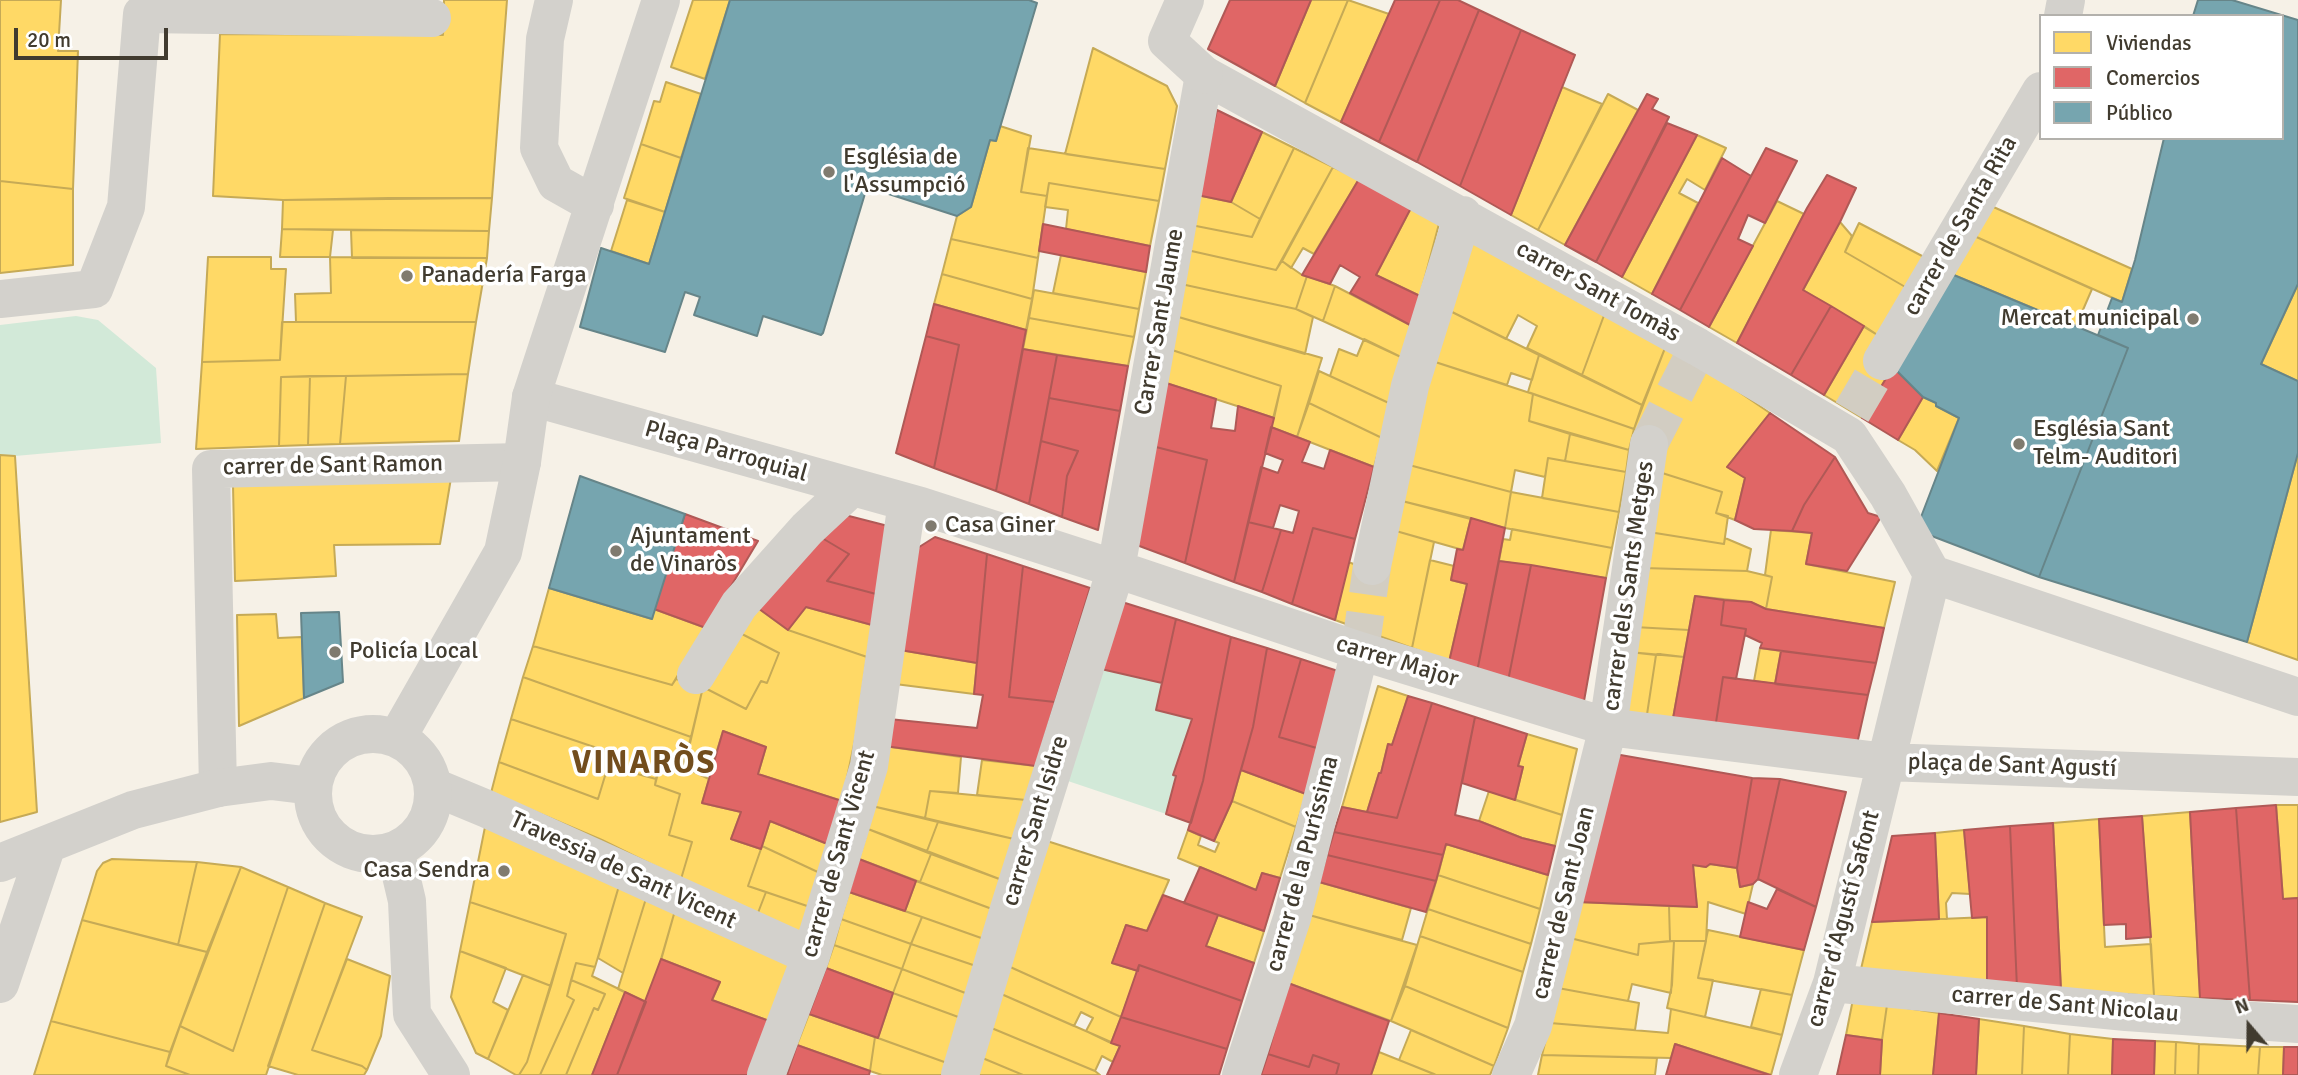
<!DOCTYPE html>
<html>
<head>
<meta charset="utf-8">
<style>
	body { margin:0 }
	#map { position:relative; width:2298px; height:1075px; overflow:hidden; background:#f6f1e7; font-family:Signika,sans-serif }
	canvas { display:block }
	.legend { position:absolute; left:2039px; top:14px; width:245px; height:126px; box-sizing:border-box; background:#fff; border:2px solid #b3b1ac; margin:0; padding:9px 12px; list-style:none; font-size:21px; color:#413b2f }
	.legend li { display:flex; align-items:center; gap:14px; height:35px }
	.legend b { width:35px; border:2px solid #b3b1ac }
	.north { position:absolute; left:2214px; top:991px; width:70px; height:70px; -webkit-text-stroke:5px #fff; paint-order:stroke; rotate:340deg; font-size:19px; font-weight:700; line-height:28px; text-align:center; color:#413b2f }
	.north::after { content:''; display:block; margin:auto; width:24px; height:32px; background:#413b2f; clip-path:polygon(50% 0,100% 100%,50% 72%,0 100%) }
	.scale { position:absolute; left:14px; top:28px; width:154px; height:32px; box-sizing:border-box; border:4px solid #413b2f; border-top:0; padding-left:9px; font-size:21px; line-height:24px; white-space:nowrap; color:#413b2f; -webkit-text-stroke:5px #fff; paint-order:stroke }
</style>
</head>
<body>
<div id="map">
<canvas width="2298" height="1075"></canvas>
<ul class="legend">
<li><b style="height:19px;background:#ffd966"></b>Viviendas</li>
<li><b style="height:19px;background:#e06666"></b>Comercios</li>
<li><b style="height:19px;background:#76a5af"></b>Público</li>
</ul>
<div class="north">N</div>
<div class="scale">20 m</div>
</div>
<script>
const context = document.querySelector('canvas').getContext('2d');
context.lineJoin = 'round';
function fill(path, color) {
  context.fillStyle = color;
  context.fill(path, 'evenodd');
}
function stroke(path, color, width, dash) {
  context.strokeStyle = color;
  context.lineWidth = width;
  context.lineCap = dash ? 'butt' : 'round';
  context.setLineDash(dash || []);
  context.stroke(path);
}
function write(font, color, halo, rows, align = 'center') {
  context.font = font + ' Signika,sans-serif';
  context.lineWidth = 7;
  context.setLineDash([]);
  context.textBaseline = 'middle';
  context.strokeStyle = halo;
  context.fillStyle = color;
  for (const [text, x, y, turn = 0] of rows) {
    context.save();
    context.translate(x, y);
    context.rotate((+turn || 0) * Math.PI / 180);
    context.textAlign = isNaN(turn) ? turn : align;
    if (halo) context.strokeText(text, 0, 0);
    context.fillText(text, 0, 0);
    context.restore();
  }
}
const green = new Path2D(`
	M76,316L98,320L156,368L161,443L15,456L0,455V325Z
	M1101,669L1162,683L1156,710L1192,719L1173,775L1176,776L1166,814L1065,780Z`);
const homes = new Path2D(`
	M0,0H61L58,51H78L73,189L0,181Z
	M444,0H507L492,198L283,200L213,196L220,34L443,35Z
	M693,0H730L705,79L671,67Z
	M1311,0H1348L1305,103L1275,86Z
	M1348,0L1389,14L1341,122L1305,103Z
	M1093,48L1167,86L1177,106L1165,169L1065,154Z
	M666,82L701,94L681,158L641,144L654,101L660,102Z
	M1562,87L1602,104L1538,230L1511,215Z
	M1608,94L1638,110L1565,245L1538,230Z
	M1000,126L1031,136L1021,192L1047,196L1038,258L951,239L957,216L971,207L990,140L996,141Z
	M1262,132L1294,148L1260,219L1231,202Z
	M1697,135L1726,148L1705,190L1687,179L1679,193L1698,203L1652,294L1622,277Z
	M641,144L681,158L665,212L624,198Z
	M1028,148L1165,169L1159,201L1049,183L1047,196L1021,192Z
	M1294,148L1333,167L1276,270L1187,250L1191,225L1252,237Z
	M1333,167L1359,179L1314,254L1303,248L1291,268L1282,261Z
	M0,181L73,189V265L0,273Z
	M1049,183L1159,201L1150,246L1066,229L1068,210L1045,207Z
	M1197,195L1231,202L1260,219L1252,237L1191,225Z
	M389,198H492L489,231L282,229L283,200Z
	M627,200L665,212L649,264L611,251Z
	M1777,201L1804,214L1737,343L1709,327Z
	M1989,205L2132,269L2122,302L1972,235Z
	M1412,206L1440,220L1420,296L1376,275Z
	M1840,222L1852,236L1845,252L1907,288L1879,336L1803,290Z
	M1859,223L1924,257L1907,288L1845,252Z
	M282,229L333,230L330,257H280Z
	M351,230L489,231L487,258H352Z
	M1467,235L1606,310L1582,375L1527,348L1537,326L1518,315L1506,339L1442,307Z
	M1972,235L2092,289L2076,326L1949,273Z
	M951,239L1038,258L1032,299L942,274Z
	M1187,250L1276,270L1282,261L1302,275L1307,276L1296,309L1181,284Z
	M1061,255L1146,272L1139,309L1053,293Z
	M208,257H271V269H286L280,360L202,362Z
	M330,257L487,258L476,322H296L295,294L331,293Z
	M942,274L1032,299L1026,330L934,304Z
	M1307,276L1335,286L1323,321L1296,309Z
	M1181,284L1296,309L1313,317L1305,354L1175,316Z
	M2298,284V381L2261,364Z
	M1335,286L1412,326L1403,358L1323,321Z
	M1034,290L1139,309L1134,337L1029,318Z
	M1442,307L1539,355L1532,380L1511,373L1507,385L1429,360Z
	M1606,310L1667,343L1642,405L1582,375Z
	M1175,316L1322,358L1297,437L1271,427L1281,386L1169,349Z
	M1029,318L1134,337L1128,366L1023,349Z
	M282,322H476L468,374L281,377L279,446L196,449L202,362L280,360Z
	M1864,326L1879,336L1893,367L1862,418L1824,395Z
	M1364,339L1403,358L1391,404L1330,376L1339,349L1357,356Z
	M1667,343L1770,413L1727,467L1745,478L1735,520L1716,513L1722,492L1659,472L1664,438L1634,429Z
	M1169,349L1281,386L1274,418L1163,382Z
	M1539,355L1642,405L1634,429L1528,392Z
	M1429,360L1533,394L1529,421L1570,434L1565,461L1548,458L1545,477L1515,470L1511,492L1409,465Z
	M1319,371L1391,404L1382,438L1309,403Z
	M468,374L459,441L340,444L346,376Z
	M310,376L308,445L279,446L281,377Z
	M310,376H346L340,444L308,445Z
	M1533,394L1634,429L1629,450L1529,421Z
	M1923,397L1936,403V406L1959,418L1937,471L1915,450L1898,440Z
	M1309,403L1382,438L1374,467L1297,437Z
	M1570,434L1629,450L1626,472L1565,461Z
	M2298,453V660L2247,642Z
	M0,455L15,456L37,812L0,822Z
	M1548,458L1626,472L1619,512L1542,498Z
	M1409,465L1511,492L1505,528L1402,501Z
	M1659,472L1722,492L1716,513L1728,516L1724,544L1649,532Z
	M451,478L440,544L334,545L336,576L235,581L233,485Z
	M1511,492L1619,512L1612,548L1505,528Z
	M1402,501L1471,518L1463,550L1396,531Z
	M1512,529L1612,548L1606,578L1499,561L1503,539L1510,540Z
	M1771,530L1812,533L1806,564L1895,582L1884,628L1766,609L1772,577L1765,575Z
	M1396,531L1434,542L1412,648L1335,620L1348,562L1388,576Z
	M1649,532L1724,544L1725,538L1751,549L1747,571L1643,568Z
	M1430,560L1454,566L1451,580L1467,584L1449,662L1412,648Z
	M1643,568L1747,571L1772,577L1766,609L1751,602L1695,596L1689,630L1634,627Z
	M549,588L652,619L654,609L706,628L672,685L533,646Z
	M751,603L788,630L867,657L856,735L842,801L758,774L766,747L723,731L714,760L688,752L703,687L746,709L761,681L767,683L779,653L738,632Z
	M806,607L872,625L867,657L788,630Z
	M276,614L278,638L302,637L304,698L239,726L237,615Z
	M1634,627L1689,630L1684,657L1629,652Z
	M738,632L779,653L767,683L761,681L746,709L703,687Z
	M533,646L672,685L676,679L703,687L691,737L523,677Z
	M1760,648L1781,651L1775,684L1754,681Z
	M900,650L977,663L974,694L895,684Z
	M1629,652L1656,655L1646,721L1619,714Z
	M1659,654L1684,657L1672,724L1646,721L1656,655Z
	M523,677L691,737L682,768L662,757L656,779L608,766L612,753L511,719Z
	M1378,686L1408,696L1392,745L1388,744L1381,773H1379L1367,812L1342,807Z
	M511,719L612,753L598,799L499,762Z
	M1527,734L1577,749L1562,815L1515,800L1523,767L1518,766Z
	M884,746L961,757L958,793L930,791L925,818L872,806Z
	M662,757L709,779L702,803L741,812L731,839L761,849L748,886L766,892L756,918L681,879L692,842L669,835L680,794L655,785Z
	M982,760L1036,766L1026,800L977,795Z
	M499,762L598,799L608,766L656,779L655,785L680,794L669,835L692,842L681,879L602,840L491,793Z
	M1241,770L1306,794L1296,827L1232,801Z
	M930,791L1026,800L1014,839L925,818Z
	M1489,791L1562,815L1555,846L1522,838L1479,821Z
	M1232,801L1296,827L1280,878L1262,873L1256,890L1178,858L1188,830L1201,836L1198,845L1215,852L1219,843L1214,841Z
	M2276,805H2298V898L2283,899Z
	M872,806L938,822L927,851L868,829Z
	M2190,812L2200,998L2154,996L2142,816Z
	M2099,819L2105,947L2151,944L2154,996L2061,990L2053,823Z
	M770,821L830,845L822,874L762,846Z
	M486,822L621,879L595,967L576,963L567,996L574,1000L540,1075H519L527,1062L566,934L470,902Z
	M938,822L1014,839L1002,880L927,851Z
	M868,829L931,854L920,882L859,859Z
	M1964,830L1970,894L1952,893L1946,903L1947,919H1939L1935,833Z
	M1047,841L1169,880L1147,931L1126,925L1112,963L1138,971L1121,1017L1008,966Z
	M1446,844L1548,875L1540,909L1438,875Z
	M762,846L822,874L813,908L748,886Z
	M931,854L1002,880L992,909L920,882Z
	M112,859L197,862L178,945L82,920L97,871L103,863Z
	M197,862L241,867L207,952L178,945Z
	M1710,864L1737,868L1740,887L1753,884L1746,914L1708,902L1706,941H1670L1669,906L1697,907L1693,865L1706,867Z
	M241,867L288,887L233,1051L180,1026Z
	M1438,875L1540,909L1531,944L1428,909Z
	M621,879L648,892L623,973L598,958Z
	M916,881L992,909L984,939L905,911Z
	M1319,882L1411,908L1402,940L1309,915Z
	M288,887L325,903L266,1075H190L166,1066L180,1026L233,1051Z
	M648,892L676,907L656,978L646,1002L618,989Z
	M766,892L813,908L804,941L756,918Z
	M849,892L922,917L911,944L841,919Z
	M470,902L566,934L551,986L460,951Z
	M1578,902L1669,906L1670,941L1639,944L1638,955L1570,938Z
	M325,903L362,917L312,1050L362,1066L367,1070L364,1075H298L268,1066Z
	M676,907L795,967L772,1022L712,1000L720,982L661,959Z
	M1428,909L1531,944L1523,972L1420,936Z
	M1218,915L1264,931L1254,963L1206,946Z
	M1309,915L1417,945L1391,1021L1288,983Z
	M922,917L984,939L976,966L911,944Z
	M1987,917V984L1861,969L1872,922Z
	M841,919L911,944L902,969L834,945Z
	M82,920L207,952L170,1052L51,1021Z
	M1708,930L1804,950L1792,995L1698,978Z
	M1420,936L1523,972L1508,1028L1405,986Z
	M1570,938L1638,955L1639,944L1674,941L1671,993L1632,984L1628,1001L1558,988Z
	M1674,941H1706L1698,978L1713,980L1705,1017L1667,1008L1672,985Z
	M911,944L976,966L968,994L902,969Z
	M834,945L902,969L893,993L826,968Z
	M460,951L506,968L493,1002L508,1010L488,1059L476,1053L451,997Z
	M347,959L390,976L381,1036L367,1070L362,1066L312,1050Z
	M576,963L595,967L592,976L625,992L592,1075H566L594,1008L598,1010L605,994L571,980Z
	M1008,966L1121,1017L1111,1043L1086,1031L1093,1018L1081,1012L1074,1026L999,993Z
	M902,969L968,994L961,1018L893,993Z
	M523,975L551,986L527,1062L519,1075H516L488,1059Z
	M571,980L605,994L598,1010L594,1008L566,1075H540L574,1000L567,996Z
	M1405,986L1508,1028L1494,1066L1391,1021Z
	M1558,988L1639,1003L1635,1030L1550,1023Z
	M1761,989L1792,995L1782,1035L1751,1027Z
	M893,993L961,1018L947,1063L878,1038Z
	M999,993L1120,1046L1113,1062L1102,1056L1095,1071L989,1027Z
	M1853,999L1887,1005L1882,1040L1846,1035Z
	M1887,1005L1939,1013L1933,1075H1880L1882,1040Z
	M1671,1009L1782,1035L1771,1075L1675,1044L1671,1058L1542,1055L1550,1023L1668,1033Z
	M809,1014L875,1037L870,1071L797,1045Z
	M1979,1019L2024,1026L2022,1075H1976Z
	M51,1021L170,1052L166,1066L190,1075H34Z
	M2024,1026L2070,1034L2068,1075H2022Z
	M989,1027L1095,1071L1100,1075H1023L980,1057Z
	M1411,1030L1494,1066L1490,1075H1436L1399,1060Z
	M2070,1034L2113,1039L2112,1075H2068Z
	M875,1037L947,1063L944,1075H882L870,1071Z
	M2155,1041L2176,1042L2175,1075H2154Z
	M2176,1042L2199,1044L2198,1075H2175Z
	M2199,1044L2260,1047L2258,1075H2198Z
	M2260,1047H2284L2283,1075H2258Z
	M1379,1052L1434,1074L1433,1075H1371Z
	M1542,1055L1657,1058L1655,1075H1538Z
	M980,1057L1023,1075H975Z`);
const shops = new Path2D(`
	M1230,0H1311L1275,86L1208,49Z
	M1395,0H1440L1379,142L1341,122Z
	M1440,0H1458L1479,10L1417,162L1379,142Z
	M1479,10L1521,30L1460,186L1417,162Z
	M1521,30L1575,55L1511,215L1460,186Z
	M1647,94L1658,99L1652,109L1669,117L1596,262L1565,245Z
	M1217,110L1262,132L1231,202L1197,195Z
	M1667,123L1697,135L1622,277L1596,262Z
	M1766,148L1797,161L1765,223L1748,215L1738,239L1753,246L1709,327L1680,310Z
	M1722,158L1751,176L1680,310L1652,294Z
	M1827,175L1856,188L1840,222L1803,290L1831,306L1791,375L1737,343L1807,208Z
	M1359,179L1412,206L1376,275L1420,296L1412,326L1350,293L1360,277L1340,265L1330,284L1302,275Z
	M1043,224L1150,246L1146,272L1039,251Z
	M934,304L1026,330L996,491L934,468L959,345L926,336Z
	M1831,306L1864,326L1824,395L1791,375Z
	M926,336L959,345L934,468L896,453Z
	M1023,349L1057,355L1029,504L996,491Z
	M1057,355L1128,366L1120,411L1049,398Z
	M1893,367L1923,397L1898,440L1862,418Z
	M1163,382L1216,399L1211,428L1235,431L1238,406L1274,418L1234,582L1185,563L1207,460L1152,446Z
	M1049,398L1120,411L1098,530L1062,517L1067,476L1078,451L1041,441Z
	M1770,413L1835,457L1804,505L1792,531L1754,529L1735,520L1745,478L1727,467Z
	M1271,427L1310,442L1302,462L1324,469L1330,450L1374,467L1355,539L1313,528L1292,604L1262,592L1281,530L1293,533L1299,511L1280,505L1273,528L1248,522L1261,467L1278,473L1283,460L1265,453Z
	M1041,441L1078,451L1067,476L1062,517L1029,504Z
	M1152,446L1207,460L1185,563L1134,544Z
	M1835,457L1868,513L1881,517L1847,571L1806,564L1812,533L1792,531L1804,505Z
	M685,514L758,541L706,628L654,609Z
	M845,515L888,526L876,594L827,581L849,554L822,538Z
	M1471,518L1505,528L1477,672L1449,662L1467,584L1451,580L1457,549L1463,550Z
	M1248,522L1281,530L1262,592L1234,582Z
	M1313,528L1355,539L1335,620L1292,604Z
	M935,537L987,554L977,663L900,650L916,549Z
	M822,538L849,554L827,581L876,594L872,625L806,607L788,630L751,603Z
	M987,554L1023,566L1009,697L1055,702L1036,766L884,746L889,719L977,728L983,695L974,694Z
	M1499,561L1531,565L1508,681L1477,672Z
	M1531,565L1606,578L1584,701L1508,681Z
	M1023,566L1090,588L1055,702L1009,697Z
	M1695,596L1724,600L1721,625L1746,629L1736,679L1723,677L1715,729L1672,724Z
	M1724,600L1751,602L1766,609L1884,628L1876,663L1760,648L1762,643L1745,635L1746,629L1721,625Z
	M1122,602L1176,619L1162,683L1101,669Z
	M1176,619L1231,637L1203,781L1191,823L1166,814L1176,776L1173,775L1192,719L1156,710Z
	M1231,637L1267,648L1253,727L1232,801L1214,841L1188,830L1203,781Z
	M1267,648L1301,659L1279,737L1320,749L1306,794L1241,770L1253,727Z
	M1781,651L1876,663L1868,695L1775,684Z
	M1301,659L1344,673L1320,749L1279,737Z
	M1723,677L1868,695L1857,744L1715,729Z
	M1408,696L1432,703L1397,818L1367,812L1379,773H1381L1388,744L1392,745Z
	M1432,703L1475,717L1455,815L1479,821L1522,838L1555,846L1548,875L1446,844L1443,855L1334,832L1342,807L1397,818Z
	M1475,717L1527,734L1518,766L1523,767L1515,800L1462,783Z
	M723,731L766,747L758,774L842,801L830,845L770,821L761,849L731,839L741,812L702,803Z
	M1609,753L1752,778L1737,868L1710,864L1706,867L1693,865L1697,907L1578,902Z
	M1752,778L1780,779L1758,879L1753,884L1740,887L1737,868Z
	M1780,779L1846,792L1816,907L1758,879Z
	M2276,805L2283,899L2298,898V1002L2250,1000L2236,808Z
	M2236,808L2250,1000L2200,998L2190,812Z
	M2142,816L2151,937L2126,939V924L2104,925L2099,819Z
	M2053,823L2061,990L2017,988L2010,826Z
	M2010,826L2017,988L1987,984V917L1972,918L1964,830Z
	M1334,832L1443,855L1436,881L1327,855Z
	M1935,833L1939,919L1872,922L1892,836Z
	M1327,855L1436,881L1426,912L1319,882Z
	M859,859L916,881L905,911L849,892Z
	M1200,867L1256,890L1262,873L1280,878L1264,931L1184,903Z
	M1777,889L1816,907L1804,950L1740,937L1748,902L1767,909Z
	M1163,895L1218,915L1206,946L1254,963L1242,1001L1139,965L1138,971L1112,963L1126,925L1147,931Z
	M661,959L720,982L712,1000L772,1022L752,1075H617Z
	M1139,965L1242,1001L1227,1049L1121,1017Z
	M826,968L893,993L878,1038L809,1014Z
	M1288,983L1389,1021L1371,1075H1336L1339,1064L1313,1055L1309,1067L1268,1054Z
	M625,992L646,1002L617,1075H592Z
	M1939,1013L1979,1019L1976,1075H1933Z
	M1121,1017L1227,1049L1219,1075H1107L1120,1046L1111,1043Z
	M1846,1035L1882,1040L1880,1075H1837Z
	M2113,1039L2155,1041L2154,1075H2112Z
	M1675,1044L1770,1075H1666Z
	M797,1045L870,1071L869,1075H787Z
	M2284,1047H2298V1075H2283Z
	M1268,1054L1309,1067L1313,1055L1339,1064L1336,1075H1261Z`);
const public = new Path2D(`
	M730,0H1029L1037,3L996,141L990,140L971,207L957,216L867,187L823,333L821,335L763,316L757,336L694,315L700,297L685,292L665,352L580,327L601,248L649,264Z
	M2198,0H2232L2298,20V284L2261,364L2298,381V453L2247,642L2039,577L2128,348L2098,335L2112,298L2122,302L2135,260L2164,138H2282V16H2193Z
	M1949,273L2128,348L2039,577L1916,530L1959,418L1936,406V403L1923,397L1893,367Z
	M580,476L685,514L652,619L549,588Z
	M339,612L343,682L304,698L301,613Z`);
const pedestrianTunnel = new Path2D(`
	M1852,412L1882,361
	M1649,444L1698,347
	M1360,651L1372,566`);
const pedestrian = new Path2D(`
	M2063,16L2066,0
	M0,299L94,289L126,207L142,14L432,18
	M1882,361L2041,91
	M531,397L921,506L1116,569L1360,651L1608,727L1886,762L2298,777
	M1372,566L1410,386L1463,215
	M1932,574L2298,697
	M696,675L739,605L807,529L852,487
	M434,787L487,809L811,956
	M218,788L211,469L522,462
	M1832,983L2126,1012L2298,1024
	M766,1075L811,956L869,766L907,502
	M960,1075L1009,909L1116,569L1204,75L1698,347L1849,436L1888,495L1932,574
	M1241,1075L1292,918L1360,651
	M1511,1075L1533,1026L1608,727L1649,444
	M1798,1075L1832,983L1932,574`);
const minor = new Path2D(`
	M554,0L545,39L539,148L556,183L595,205
	M1185,0L1167,41L1204,75
	M313 794a60 60 0 1 1 120 0a60 60 0 1 1-120 0Z
	M397,738L503,552L522,462L531,397L661,0
	M395,850L407,901L412,1014L451,1075
	M0,863L133,810L218,788L271,781L312,786
	M0,984L47,845`);
const markers = [
	[829,172,7,"#807b6f"],
	[407,276,7,"#807b6f"],
	[2193,319,7,"#807b6f"],
	[2019,444,7,"#807b6f"],
	[931,526,7,"#807b6f"],
	[616,551,7,"#807b6f"],
	[335,652,7,"#807b6f"],
	[504,871,7,"#807b6f"]
];
const poiNames = [
	["Església de",843,158],
	["l'Assumpció",843,186],
	["Panadería Farga",421,276],
	["Mercat municipal",2179,319,"right"],
	["Església Sant",2033,430],
	["Telm- Auditori",2033,458],
	["Casa Giner",945,526],
	["Ajuntament",630,537],
	["de Vinaròs",630,565],
	["Policía Local",349,652],
	["Casa Sendra",490,871,"right"]
];
const streetNames = [
	["carrer de Santa Rita",1961,226,-60],
	["carrer Sant Tomàs",1598,292,29],
	["Carrer Sant Jaume",1160,322,-80],
	["Plaça Parroquial",726,452,16],
	["carrer de Sant Ramon",333,466,-1],
	["carrer dels Sants Metges",1629,586,-82],
	["carrer Major",1397,662,17],
	["plaça de Sant Agustí",2012,766,2],
	["carrer Sant Isidre",1036,821,-73],
	["carrer de Sant Vicent",839,854,-74],
	["carrer de la Puríssima",1303,864,-75],
	["Travessia de Sant Vicent",623,871,25],
	["carrer de Sant Joan",1564,903,-76],
	["carrer d'Agustí Safont",1844,919,-75],
	["carrer de Sant Nicolau",2065,1005,5]
];
const districtNames = [
	["VINARÒS",644,765]
];
fill(green, '#d2e9d8');
fill(homes, '#ffd966');
stroke(homes, '#c6aa56', 2);
fill(shops, '#e06666');
stroke(shops, '#b05956', 2);
fill(public, '#76a5af');
stroke(public, '#668589', 2);
stroke(pedestrianTunnel, '#d2cdc2', 38, [38, 19]);
stroke(pedestrian, '#d3d1cc', 38);
stroke(minor, '#d3d1cc', 38);
for (const [x, y, r, color] of markers) {
  const dot = new Path2D();
  dot.arc(x, y, r, 0, 2 * Math.PI);
  context.fillStyle = color;
  context.fill(dot);
  stroke(dot, '#fff', 2.5);
}
write('24px', '#413b2f', '#fff', poiNames, 'left');
write('24px', '#413b2f', '#fff', streetNames);
context.letterSpacing = '2px';
write('bold 32px', '#724d1d', '#fff', districtNames);
context.letterSpacing = '0px';
</script>
</body>
</html>
